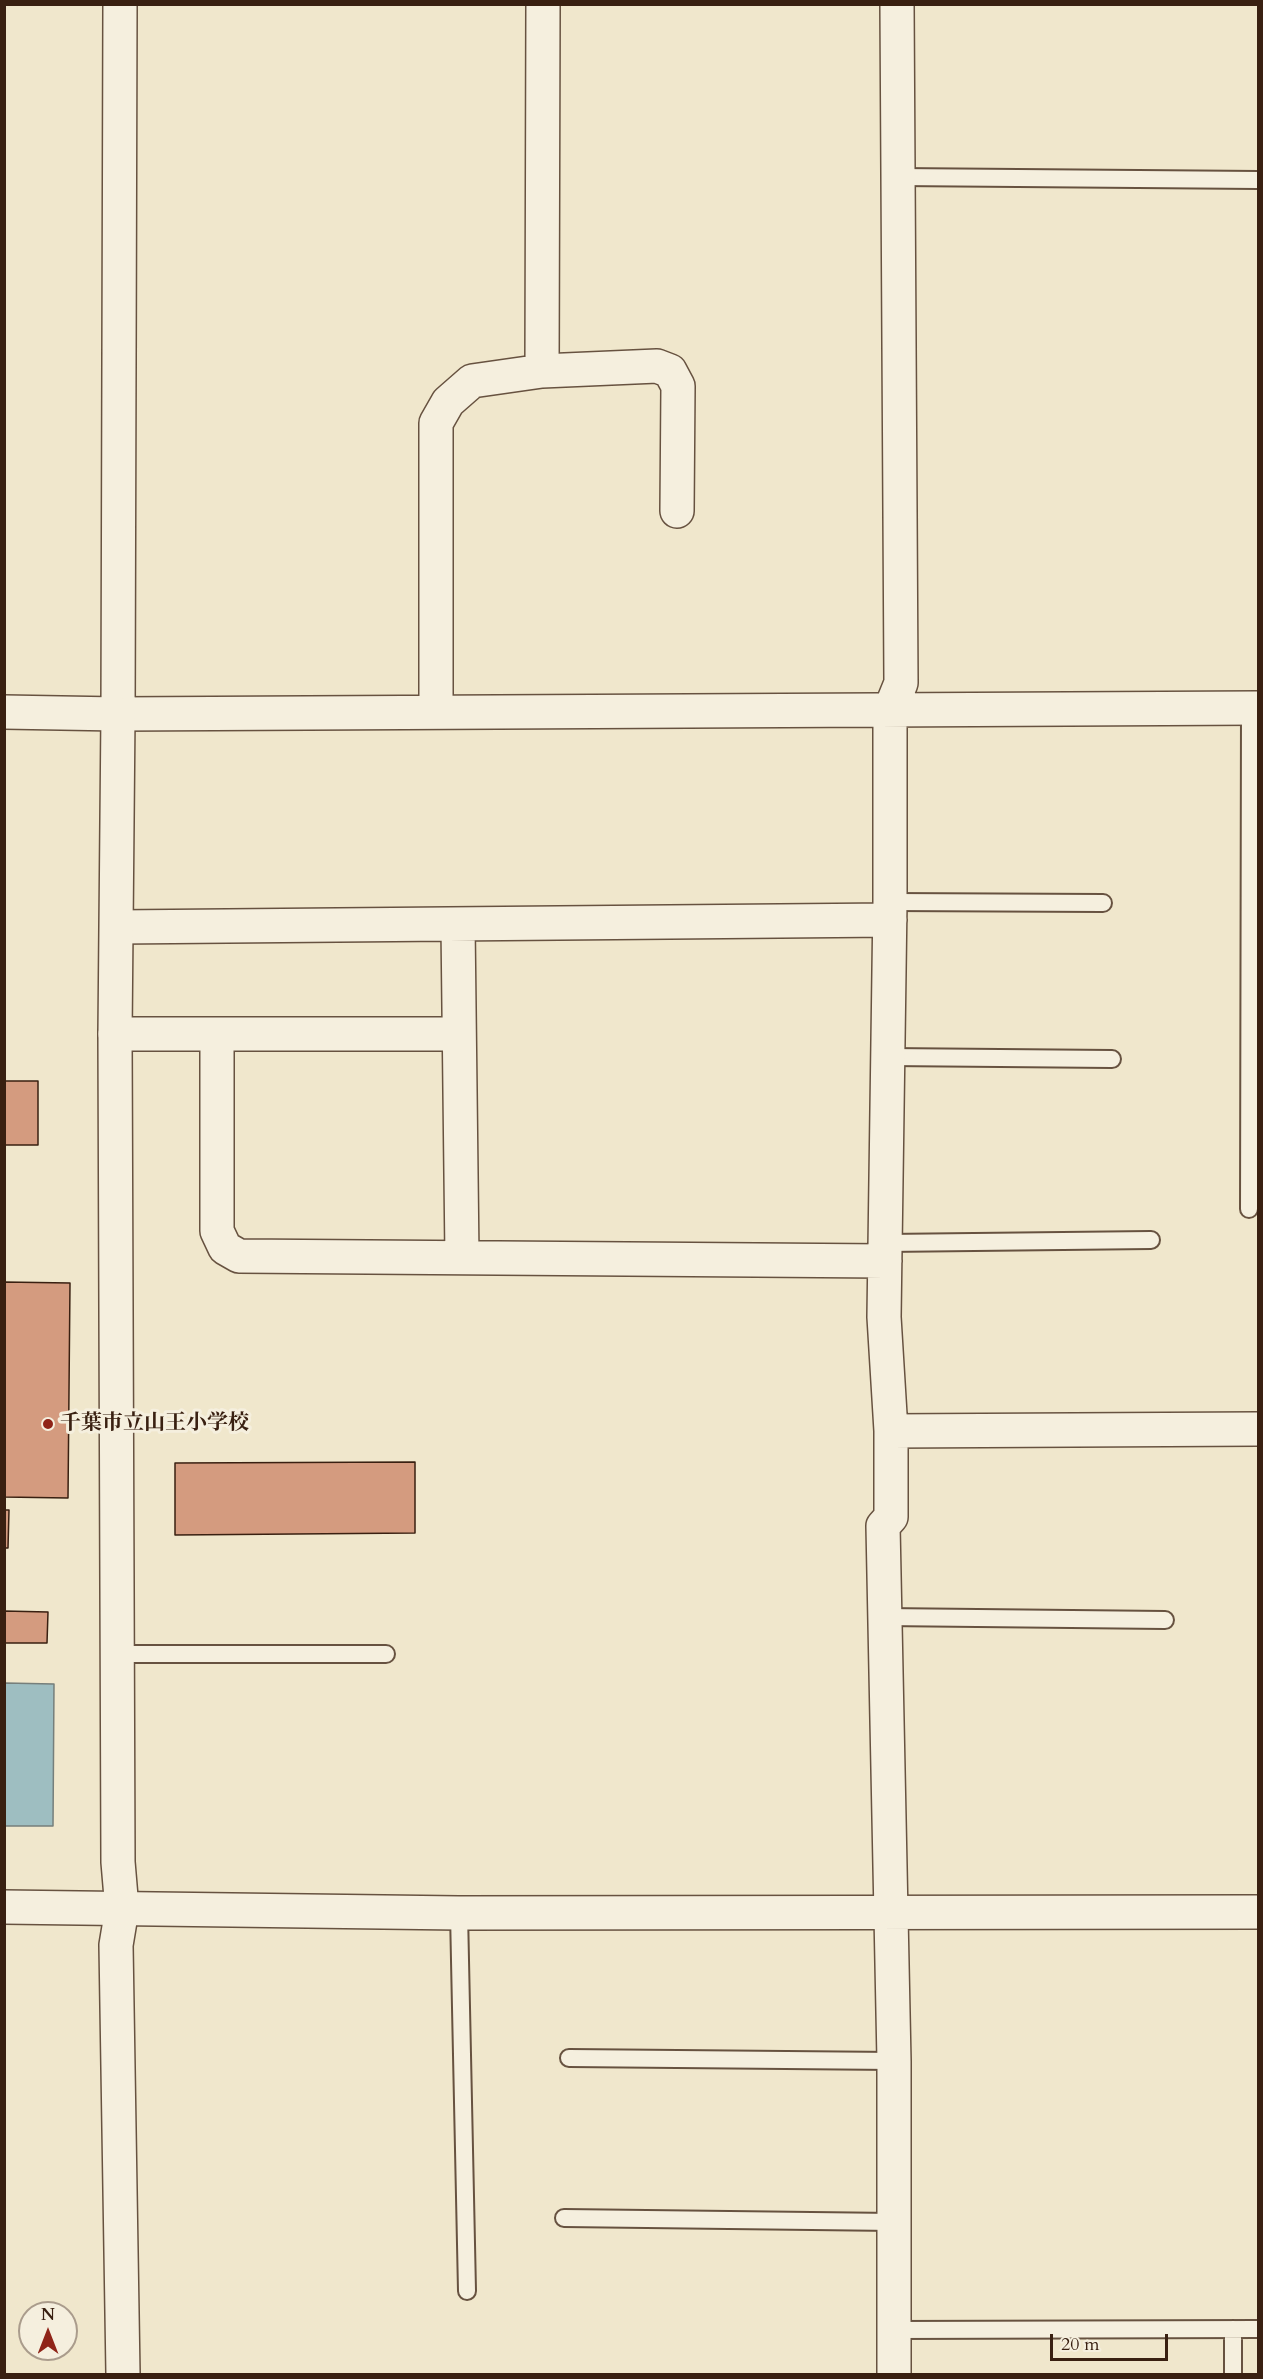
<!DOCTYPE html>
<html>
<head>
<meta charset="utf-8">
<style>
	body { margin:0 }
	#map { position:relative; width:1263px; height:2379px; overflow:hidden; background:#f0e7cc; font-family:Cardo,serif }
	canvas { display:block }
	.frame { position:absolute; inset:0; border:6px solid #392011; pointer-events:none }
	.north { position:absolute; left:18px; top:2301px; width:60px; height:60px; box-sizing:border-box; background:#f5efde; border:2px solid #aa9c8c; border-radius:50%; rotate:0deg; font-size:16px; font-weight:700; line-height:24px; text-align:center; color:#392011 }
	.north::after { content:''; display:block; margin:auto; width:21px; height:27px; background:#8f2418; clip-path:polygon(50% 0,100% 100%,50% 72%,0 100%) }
	.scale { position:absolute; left:1050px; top:2334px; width:118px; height:27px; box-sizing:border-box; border:3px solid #392011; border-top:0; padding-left:8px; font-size:18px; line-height:21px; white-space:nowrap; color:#392011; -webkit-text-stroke:4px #f5efde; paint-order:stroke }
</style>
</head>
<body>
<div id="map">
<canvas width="1263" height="2379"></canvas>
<div class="frame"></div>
<div class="north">N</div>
<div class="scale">20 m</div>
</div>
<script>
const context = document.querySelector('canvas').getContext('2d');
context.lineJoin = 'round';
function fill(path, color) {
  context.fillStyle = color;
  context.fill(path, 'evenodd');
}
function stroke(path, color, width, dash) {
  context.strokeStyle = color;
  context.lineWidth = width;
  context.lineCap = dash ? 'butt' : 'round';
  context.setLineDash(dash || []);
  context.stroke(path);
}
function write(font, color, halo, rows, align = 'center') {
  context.font = font + ' Cardo,"Noto Serif JP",serif';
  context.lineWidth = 6;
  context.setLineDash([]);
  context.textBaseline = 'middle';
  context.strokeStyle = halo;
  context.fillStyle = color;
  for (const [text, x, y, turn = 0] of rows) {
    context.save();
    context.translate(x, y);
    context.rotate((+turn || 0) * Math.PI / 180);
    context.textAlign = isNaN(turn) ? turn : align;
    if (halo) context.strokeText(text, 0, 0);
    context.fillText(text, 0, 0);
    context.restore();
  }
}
const water = new Path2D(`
	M5,1683L54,1684L53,1826H5Z`);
const building = new Path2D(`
	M4,1081H38V1145H4Z
	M4,1282L70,1283L68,1498L4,1497Z
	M415,1462V1533L175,1535V1463Z
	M4,1510H9L8,1548H4Z
	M4,1611L48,1612L47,1643H4Z`);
const service = new Path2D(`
	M898,177L1258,180
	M890,902L1103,903
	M888,1057L1112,1059
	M1249,1209L1250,708
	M886,1243L1151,1240
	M884,1617L1165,1620
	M117,1654H386
	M459,1913L467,2291
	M569,2058L894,2061
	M564,2218L894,2222
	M894,2330L1258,2329
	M1233,2374V2329`);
const minor = new Path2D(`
	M542,371L543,4
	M436,711V423L448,402L472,381L542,371L657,366L670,371L678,386L677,511
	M4,712L118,714L1258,708
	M118,714L120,4
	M458,925L462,1257
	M117,927L890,920
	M115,1034H459
	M217,1035V1231L225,1248L239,1256L885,1261
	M891,1431L1258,1429
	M4,1907L459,1913L1258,1912
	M894,2374V2061L883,1526L891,1517V1431L884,1317L890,902V710L901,683L897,4`);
const tertiary = new Path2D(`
	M118,714L115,1034L118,1862L122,1909L116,1945L123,2374`);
const markers = [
	[48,1424,6,"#8f2418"]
];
const poiNames = [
	["千葉市立山王小学校",60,1424]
];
fill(water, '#9ebec1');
stroke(water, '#767f7b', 1.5);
fill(building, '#d49b7f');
stroke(building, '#392011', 1.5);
stroke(service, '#675240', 20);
stroke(minor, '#675240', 36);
stroke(tertiary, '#675240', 36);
stroke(service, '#f5efde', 16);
stroke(minor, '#f5efde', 33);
stroke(tertiary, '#f5efde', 33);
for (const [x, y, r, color] of markers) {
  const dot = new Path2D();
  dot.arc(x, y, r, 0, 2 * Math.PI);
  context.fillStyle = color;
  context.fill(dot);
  stroke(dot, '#f5efde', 2);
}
write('bold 21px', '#392011', '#f5efde', poiNames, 'left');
</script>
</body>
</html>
